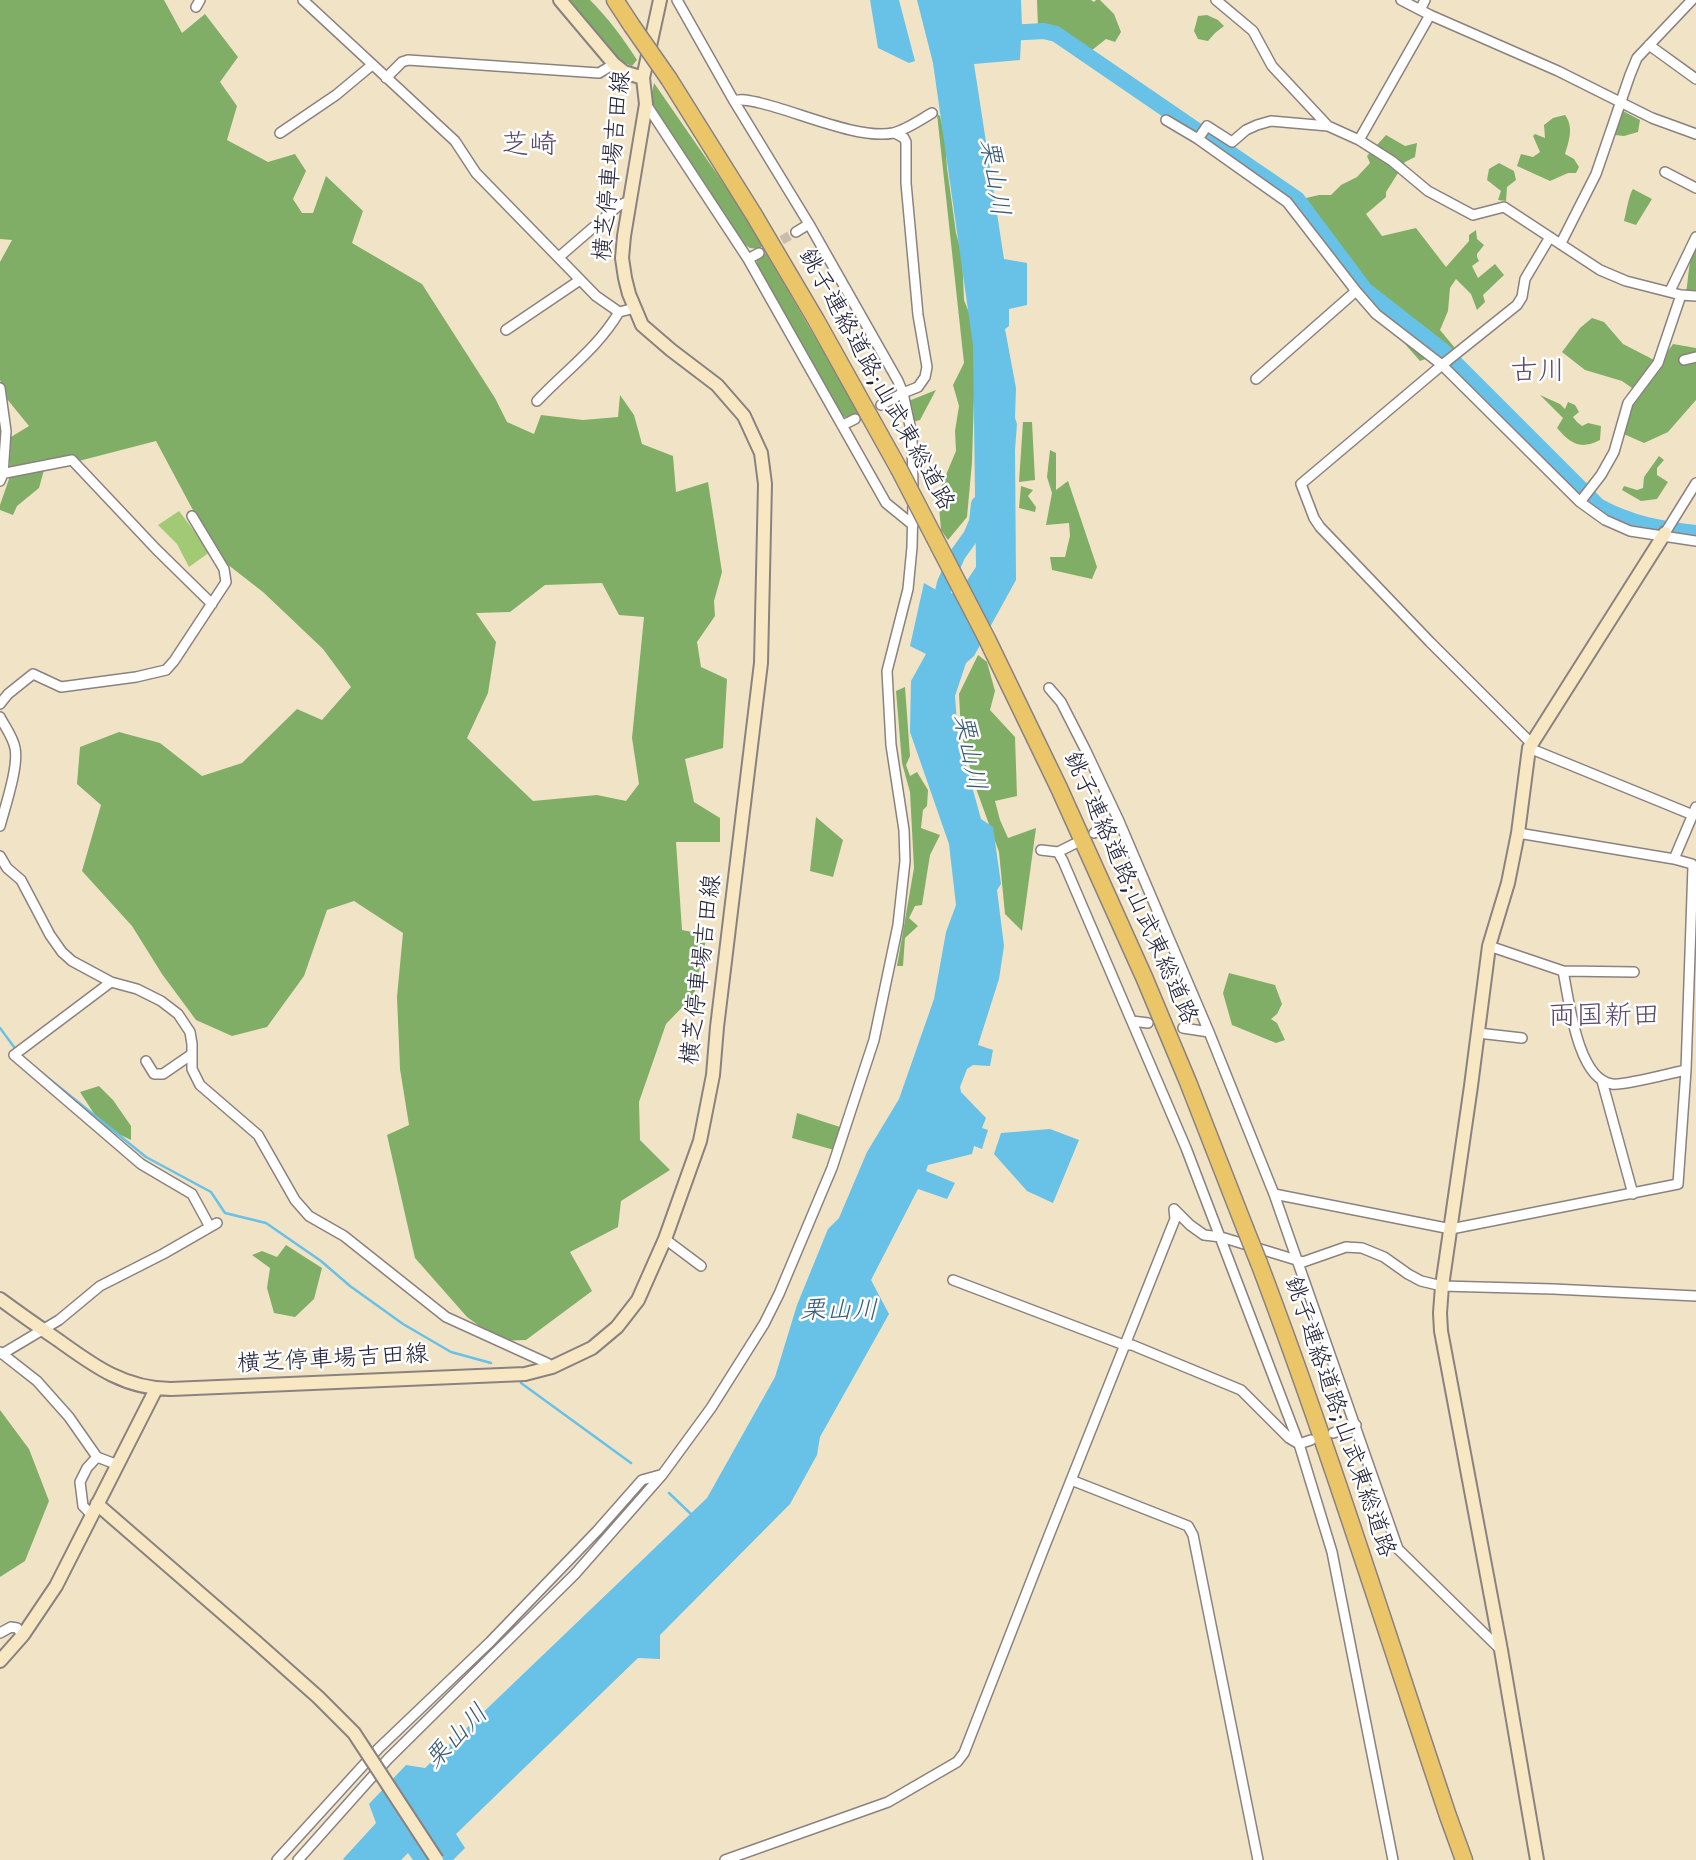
<!DOCTYPE html>
<html>
<head>
<meta charset="utf-8">
<style>
	body { margin:0 }
	canvas { display:block; background:#f1e3c6 }
</style>
</head>
<body>
<canvas width="1696" height="1860"></canvas>
<script>
const context = document.querySelector('canvas').getContext('2d');
context.lineJoin = 'round';
function fill(path, color) {
  context.fillStyle = color;
  context.fill(path, 'evenodd');
}
function stroke(path, color, width, dash) {
  context.strokeStyle = color;
  context.lineWidth = width;
  context.lineCap = dash ? 'butt' : 'round';
  context.setLineDash(dash || []);
  context.stroke(path);
}
function write(font, color, halo, rows, align = 'center') {
  context.font = font + ' "Gochi Hand","Klee One",sans-serif';
  context.lineWidth = 5;
  context.setLineDash([]);
  context.textBaseline = 'middle';
  context.strokeStyle = halo;
  context.fillStyle = color;
  for (const [text, x, y, turn = 0] of rows) {
    context.save();
    context.translate(x, y);
    context.rotate((+turn || 0) * Math.PI / 180);
    context.textAlign = isNaN(turn) ? turn : align;
    if (halo) context.strokeText(text, 0, 0);
    context.fillText(text, 0, 0);
    context.restore();
  }
}
const green = new Path2D(`
	M179,511L210,552L189,567L177,544L158,525Z`);
const forest = new Path2D(`
	M0,0H164L182,33L205,14L238,57L220,82L237,106L227,140L268,162L295,154L306,171L293,199L302,213H313L326,176L363,211L352,243L422,284L495,398L507,422L534,434L541,415L583,420L618,417L620,395L634,415L642,444L673,456L676,492L708,482L722,572L714,601L715,616L697,642L701,667L727,679L723,748L685,759L694,802L720,818V842H676L682,930L707,935L694,995L666,1024L639,1102L640,1140L670,1170L621,1201L618,1227L570,1252L592,1291L526,1340L500,1341L467,1317L415,1258L387,1135L409,1125L400,1069L397,997L403,933L354,901L327,910L304,976L267,1027L232,1036L196,1020L162,974L132,926L82,871L101,805L77,784L80,747L119,732L160,743L202,776L242,763L297,709L322,720L351,687L323,649L263,592L218,557L156,441L44,470L39,488L17,506L13,515L0,510V505L9,479L11,437L29,426L7,399L0,380V262L12,240L0,239ZM602,583L619,615L644,617L632,738L639,784L626,801L597,795L533,801L467,738L488,693L496,642L476,613L510,612L545,585Z
	M566,0H590C608,18 623,38 637,60L632,66L622,62L590,25Z
	M1037,0H1091L1094,2L1096,0H1100L1114,14L1121,32L1115,42L1106,39L1091,51L1061,33L1038,27Z
	M1207,15L1218,20L1224,26L1215,33L1208,41L1198,39L1194,31L1198,16Z
	M654,83L744,213L763,246L758,249L750,248L740,242L658,118L650,103Z
	M1623,111L1640,120L1638,132L1624,136L1615,135Z
	M937,114L940,116L945,138L947,168L956,233L962,255L964,300L973,323L975,362L972,462L967,517L948,540L941,530L938,494L956,451L955,431L959,406L953,385L964,363Z
	M1565,115C1574,127 1569,141 1565,154L1574,159L1579,167L1576,173H1568L1550,181L1517,166L1521,154L1533,157L1540,152L1533,136L1535,134L1545,138L1544,125L1553,118Z
	M1386,135L1405,146L1417,143L1415,157L1405,162L1386,192V197L1366,214L1382,236L1416,228L1446,267L1469,241V235L1476,230L1477,239L1484,245L1477,254V257L1479,261L1472,266L1478,278L1495,264L1504,275L1483,295L1485,302L1477,310L1471,294L1456,279L1450,288L1448,311L1440,330L1455,348L1420,361L1359,292L1319,226L1306,198L1319,195H1331L1341,185L1357,177L1370,163L1367,156Z
	M1499,163L1514,171L1516,180L1507,187L1506,201L1498,200L1501,191L1487,180L1489,169Z
	M1633,189L1652,199L1636,225L1624,221C1626,214 1629,194 1633,189Z
	M1696,244V294L1686,293C1689,275 1688,261 1696,244Z
	M766,253L859,413L850,418L841,416L757,269V260Z
	M1592,318L1604,322L1623,344L1656,361H1661L1673,344L1696,348V400L1668,432L1644,443L1617,431L1632,388L1622,381L1585,370L1562,352L1580,328Z
	M936,390L920,420L913,422L906,402Z
	M1540,395L1560,404L1565,409L1568,402L1575,405L1579,412L1573,417L1577,422L1582,426L1588,423L1601,426L1600,440C1580,450 1571,444 1557,428L1563,418Z
	M1023,422H1032L1035,480L1019,482Z
	M1050,450L1056,453V490L1068,481L1097,567L1092,579L1052,570L1050,557H1065L1070,536L1069,523L1046,525L1052,493L1047,477Z
	M1659,456L1664,460L1657,468V475L1668,482L1657,499L1641,501L1622,490L1624,486L1637,490L1643,488L1644,477Z
	M1021,486L1033,490L1028,496L1036,507L1035,512L1019,508Z
	M978,655L987,662L995,691L990,710L1015,737L1017,796L995,801L1000,820L1008,838L1036,828L1022,931L1005,914L999,852L973,780L961,732L959,694Z
	M905,687L910,756L906,765L910,776L917,772L928,790L927,806L923,810L921,828L940,835L930,855L922,905L915,906L909,918L918,926L905,938L903,966H897L914,868L910,792L902,763L896,691Z
	M816,817L843,840L833,877L810,871Z
	M1229,973L1275,985L1282,1004L1277,1014L1271,1019L1277,1023L1285,1040L1276,1043L1232,1025L1223,993Z
	M99,1086L113,1100L131,1126V1140L102,1126L80,1092Z
	M797,1113L840,1127L834,1150L792,1138Z
	M286,1245L322,1268L314,1299L295,1317L274,1313L267,1288L270,1268L252,1255L262,1251L277,1257Z
	M0,1410L29,1449L49,1501L25,1561L0,1577Z`);
const water = new Path2D(`
	M870,0H899L915,61L909,63L878,48Z
	M917,0H1021L1022,27L1028,28V36L1021,39L1020,60L974,64L1004,259L1027,263V305L1009,309V326L1005,329L1016,388L1015,418L1017,424L1015,450L1016,580L974,656L966,663L955,696L958,736L981,819L993,827L1001,884L997,890L1004,946L999,979L978,1045L993,1050L990,1066L973,1065L967,1069L960,1087L961,1092L986,1118L982,1128L988,1130L982,1149L974,1146L972,1154L928,1165L926,1171L955,1183L947,1199L918,1189L871,1280L889,1314L820,1437L817,1455L790,1504L660,1635V1659L638,1658L456,1834L465,1848L453,1860H413L408,1853L401,1860H344L343,1859L376,1823L369,1804L406,1765L425,1768L707,1498L775,1377L797,1305L828,1229L839,1218L867,1152L899,1099L934,999L946,932L956,905L949,844L910,732L911,681L926,654L910,646L924,583L945,595L960,591L976,567L973,345L933,63Z
	M1050,1129L1079,1140L1053,1203L1027,1191L994,1154L1001,1133Z`);
const stream = new Path2D(`
	M0,1028L17,1051
	M21,1056L146,1157L211,1192L225,1213L266,1223L321,1261L350,1286L403,1324L451,1352L491,1363
	M521,1383L631,1463
	M669,1493L692,1515`);
const river = new Path2D(`
	M1007,33L1044,31L1056,34L1297,199L1365,290L1442,350L1598,506C1631,524 1660,529 1696,533
	M938,613L945,583L958,554L971,536L977,522L979,504`);
const streetTunnel = new Path2D(`
	M770,247L796,232`);
const street = new Path2D(`
	M303,0L455,141L476,173L596,296L619,312L635,308
	M677,0L734,101L809,224L898,381L903,393L881,405
	M1216,0L1253,31L1272,66L1328,126
	M1401,0L1430,15L1558,71L1652,118L1696,134
	M196,7L200,0
	M1420,10L1425,0
	M1649,45L1696,79
	M386,78L402,62L408,60L599,73L614,64
	M734,101C743,98 751,101 760,103C796,111 859,140 893,133C906,130 920,120 932,113
	M646,104L748,259L886,503L913,525
	M1166,120L1198,139L1287,202L1356,291L1376,314L1442,365L1580,502L1605,520L1630,531L1696,541
	M280,133L336,95L372,65
	M895,133L904,138L906,142V183L918,315L927,367L925,377L918,387L903,393L912,435L913,488
	M1198,139L1207,126L1232,142L1246,130L1257,125L1271,121L1328,126L1359,140L1392,161L1428,191L1473,215L1504,207L1600,270L1626,281L1681,295L1696,296
	M1359,140L1430,15
	M1665,172L1696,188
	M796,232L809,224
	M1561,243L1596,174L1630,75L1637,58L1692,0
	M559,257L618,206L629,201
	M748,259L759,253
	M1670,291L1696,237
	M506,330L580,280
	M1684,360L1696,357
	M1256,379L1356,291
	M0,388L6,431L3,474L0,481
	M537,401C564,372 598,348 619,312
	M843,425L855,419
	M0,474L72,460L156,549L212,604
	M1580,502L1601,475L1614,452L1628,403L1658,363L1681,295
	M1665,533L1696,483
	M1049,688L1061,702L1085,749L1119,821L1209,1032L1274,1194L1398,1549L1501,1650
	M0,704L8,694L33,674L61,687L136,677L166,670L174,661L226,582L224,569L192,516
	M0,717C5,727 13,737 15,748C19,766 5,807 0,826
	M1531,743L1430,642L1320,527L1314,518L1301,484L1442,365L1517,305L1522,297L1525,279L1550,237
	M1529,748L1693,815
	M1094,833L1119,821
	M1041,850L1058,852L1074,844
	M1058,852L1063,861L1186,1148L1299,1444L1332,1552L1393,1860
	M0,856L7,868L21,880L50,935L62,952L72,961L111,982L137,989L161,1001L178,1014L190,1032L192,1044V1069L200,1085L258,1135L295,1200L309,1216L344,1236L446,1317L547,1363L552,1367
	M1674,859L1696,807
	M1489,946L1563,971L1634,972
	M1563,971C1569,999 1577,1079 1612,1084C1624,1086 1671,1073 1686,1070
	M1132,1021L1148,1023
	M1183,1028L1209,1032
	M1478,1033L1522,1038
	M14,1055L141,1164L192,1194L210,1227
	M14,1055L111,982
	M146,1061L154,1074H163L192,1054
	M1602,1081L1633,1194
	M1274,1194L1451,1229L1678,1184L1686,1070L1693,866L1692,864L1674,859L1518,833
	M1174,1209L1190,1225L1204,1235L1221,1237L1303,1262L1346,1247L1362,1248L1384,1257L1408,1274L1421,1281L1442,1286L1553,1289L1696,1296
	M665,1239L701,1266
	M953,1280L1124,1345H1132L1241,1390L1289,1438L1299,1444L1311,1440
	M0,1352L37,1381L69,1417L97,1457
	M2,1354L59,1320L100,1286L163,1254L217,1223
	M1333,1433L1356,1425
	M1071,1480L1188,1526L1193,1535L1258,1860
	M92,1515L83,1506L80,1482L87,1468L97,1457L118,1465
	M0,1633L11,1627L17,1628L23,1635
	M277,1860L379,1748L490,1642L597,1531L642,1480L660,1475
	M298,1860L388,1759L575,1574L662,1475L711,1408L764,1324L779,1294L832,1168L874,1040L898,925L905,861L904,830L891,745L887,671L908,589L912,547L913,502
	M725,1860L888,1802L957,1762L964,1753L1044,1548L1175,1219L1174,1209`);
const secondary = new Path2D(`
	M560,0L614,64L624,72L643,78
	M0,1299C19,1313 39,1327 58,1340C94,1366 125,1389 171,1389L525,1374L552,1367L592,1348L617,1327L638,1300L665,1239L700,1141L713,1075L717,1027L761,663L765,484L761,453L744,416L717,385L671,350L642,325L629,294L625,278L622,258L624,236L646,104L643,78L660,0
	M97,1504L255,1641
	M0,1661L23,1635L56,1586L156,1389
	M1537,1860L1501,1650L1441,1331L1440,1313L1442,1286L1471,1086L1489,946L1508,883L1518,833L1529,748L1665,533`);
const highway = new Path2D(`
	M615,0L632,26
	M669,79L754,215L816,320L899,469
	M1059,788L1144,977L1188,1082L1245,1228
	M1259,1263C1328,1445 1386,1631 1448,1816L1464,1860`);
const secondaryBridge = new Path2D(`
	M255,1641L318,1697L354,1733L437,1860`);
const highwayBridge = new Path2D(`
	M632,26L669,79
	M899,469L987,639L1059,788
	M1245,1228L1259,1263`);
const streetNames = [
	["横芝停車場吉田線",615,166,-84],
	["銚子連絡道路;山武東総道路",874,381,61],
	["銚子連絡道路;山武東総道路",1128,889,66],
	["横芝停車場吉田線",704,970,-83],
	["横芝停車場吉田線",333,1362,-3],
	["銚子連絡道路;山武東総道路",1337,1418,71]
];
const waterNames = [
	["栗山川",991,178,81],
	["栗山川",966,753,79],
	["栗山川",839,1314],
	["栗山川",459,1739,-46]
];
const quarterNames = [
	["芝崎",529,149],
	["古川",1538,375],
	["両国新田",1604,1020]
];
fill(green, '#a2ca75');
fill(forest, '#81ae66');
fill(water, '#68c1e6');
stroke(stream, '#68c1e6', 2.5);
stroke(river, '#68c1e6', 16);
stroke(streetTunnel, '#c8bcaa', 9, [9, 4.5]);
stroke(street, '#8a8280', 12);
stroke(secondary, '#8a8280', 16);
stroke(highway, '#8a8280', 19);
stroke(street, '#fff', 9);
stroke(secondary, '#f7e8c3', 12);
stroke(highway, '#ebc669', 16);
stroke(secondaryBridge, '#8a8280', 16, []);
stroke(highwayBridge, '#8a8280', 19, []);
stroke(secondaryBridge, '#f7e8c3', 12);
stroke(highwayBridge, '#ebc669', 16);
write('24px', '#22223b', '#fff', streetNames);
write('italic 26px', '#3a5a77', '#fff', waterNames);
write('28px', '#5b4c6b', '#fff', quarterNames);
</script>
</body>
</html>
